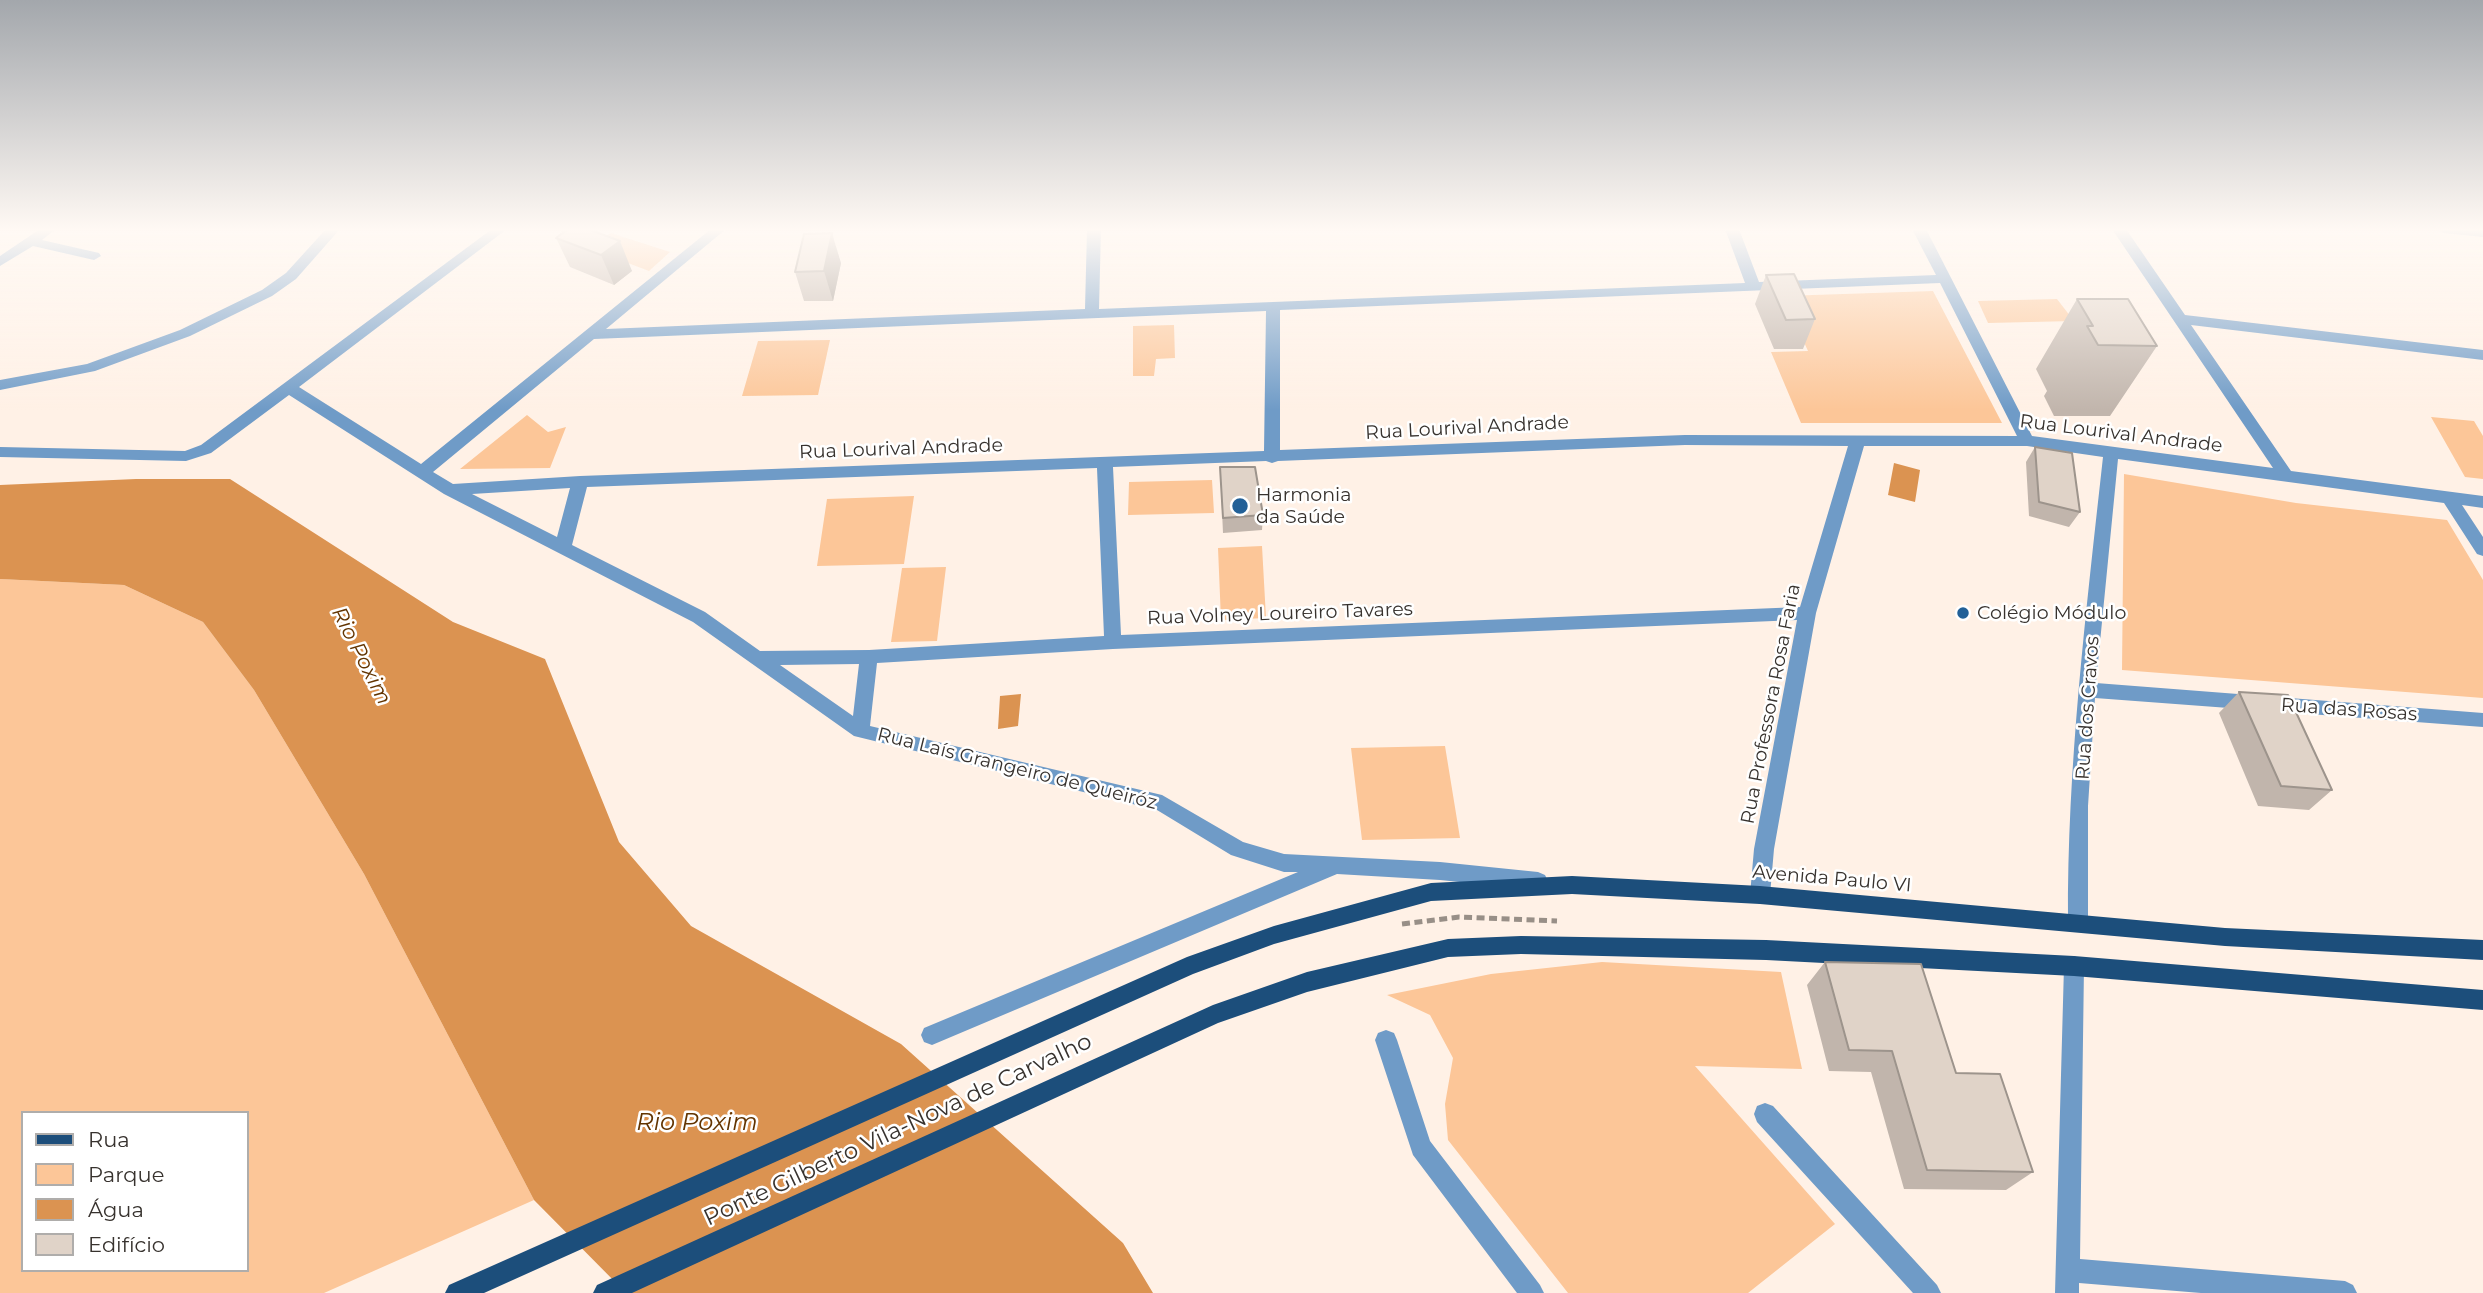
<!DOCTYPE html>
<html>
<head>
<meta charset="utf-8">
<style>
	body { margin:0 }
	#map { position:relative; width:2483px; height:1293px; overflow:hidden; background:#fff1e6; font-family:Montserrat,sans-serif }
	canvas { display:block }
	.legend { position:absolute; left:21px; top:1111px; width:228px; height:161px; box-sizing:border-box; background:#fff; border:2px solid #afadab; margin:0; padding:9px 12px; list-style:none; font-size:21px; color:#37322e }
	.legend li { display:flex; align-items:center; gap:14px; height:35px }
	.legend b { width:35px; border:2px solid #afadab }
</style>
</head>
<body>
<div id="map">
<canvas width="2483" height="1293"></canvas>
<ul class="legend">
<li><b style="height:9px;background:#1c4e7b"></b>Rua</li>
<li><b style="height:19px;background:#fcc698"></b>Parque</li>
<li><b style="height:19px;background:#db9351"></b>Água</li>
<li><b style="height:19px;background:#e0d3c8"></b>Edifício</li>
</ul>
</div>
<script>
const context = document.querySelector('canvas').getContext('2d');
context.lineJoin = 'round';
function fill(path, color) {
  context.fillStyle = color;
  context.fill(path, 'evenodd');
}
function stroke(path, color, width, dash) {
  context.strokeStyle = color;
  context.lineWidth = width;
  context.lineCap = dash ? 'butt' : 'round';
  context.setLineDash(dash || []);
  context.stroke(path);
}
function write(font, color, halo, rows, align = 'center') {
  context.font = font + ' Montserrat,sans-serif';
  context.lineWidth = 5;
  context.setLineDash([]);
  context.textBaseline = 'middle';
  context.strokeStyle = halo;
  context.fillStyle = color;
  for (const [text, x, y, turn = 0] of rows) {
    context.save();
    context.translate(x, y);
    context.rotate((+turn || 0) * Math.PI / 180);
    context.textAlign = isNaN(turn) ? turn : align;
    if (halo) context.strokeText(text, 0, 0);
    context.fillText(text, 0, 0);
    context.restore();
  }
}
const green = new Path2D(`
	M611,233L670,252L649,271L588,248Z
	M1933,291L2002,423H1801L1771,352L1808,351L1783,296Z
	M2057,299L2074,321L1988,323L1978,301Z
	M1174,325L1175,358L1156,359L1154,376H1133V326Z
	M830,340L818,395L742,396L758,341Z
	M527,415L548,432L566,427L550,468L460,469Z
	M2431,417L2474,421L2483,436V479L2465,477Z
	M2124,474L2296,503L2447,520L2483,580V698L2122,670Z
	M1212,480L1214,513L1128,515L1129,482Z
	M914,496L904,564L817,566L827,499Z
	M1262,546L1266,618L1221,620L1218,548Z
	M946,567L937,641L891,642L902,568Z
	M0,579L124,585L203,622L254,690L364,874L534,1200L324,1293H0ZM23,1113H247V1270H23Z
	M1445,746L1460,838L1362,840L1351,748Z
	M1602,962L1781,972L1802,1069L1695,1066L1835,1224L1748,1293H1568L1448,1140L1445,1104L1453,1058L1430,1015L1387,995L1491,974Z`);
const water = new Path2D(`
	M1894,463L1920,470L1915,502L1888,495Z
	M136,479H230L453,622L545,659L619,842L691,926L901,1044L1123,1243L1153,1293H626L534,1200L364,874L254,690L203,622L124,585L0,579V485Z
	M1021,694L1018,726L998,729L1000,696Z`);
const path = new Path2D(`
	M1402,924L1459,917L1557,921`);
const minor = new Path2D(`
	M40,229H56L42,240L99,253L101,256L94,260L33,246L0,266V256Z
	M326,229H340L296,279L272,296L190,336L95,371L0,390V380L87,364L180,330L262,290L286,273Z
	M492,229H507L299,387L421,464L711,229H726L606,329L1085,309L1087,229H1101L1099,309L1745,283L1725,229H1739L1759,282L1936,275L1912,229H1926L2032,436L2273,468L2112,229H2126L2185,315L2483,350V360L2191,325L2291,471L2483,496V508L2462,505L2483,537V556L2477,554L2444,503L2118,459L2096,683L2483,713V727L2095,698L2088,806V923L2085,930L2078,932L2071,930L2068,923C2067,766 2086,612 2103,457L2027,446H1864L1816,613L1774,849L1770,895L1767,901L1760,904L1753,901L1750,895L1754,849L1797,620L1113,649L877,663L870,726L1162,795L1243,842L1284,854L1440,862L1538,872L1545,875L1548,881L1545,887L1538,890L1440,880L1337,874L932,1045L924,1042L921,1035L924,1028L1298,872H1284L1231,855L1157,810L854,736L693,622L444,494L289,395L211,453L186,461L0,457V447L185,451L201,445ZM1940,283L2017,436L1685,435L1280,450V310ZM1266,311L1264,451L580,476L453,484L433,472L594,339ZM1685,445L1848,446L1800,607L1121,635L1113,467L1266,461L1272,463L1278,461ZM1097,468L1104,636L869,650L760,651L705,612L572,545L587,487ZM570,488L557,537L472,494ZM859,664L853,716L780,665Z
	M2437,229H2483V237L2444,233Z
	M2074,956L2081,959L2084,966L2080,1259L2345,1281L2353,1285L2357,1293H2201L2079,1283V1293H2055L2064,966L2067,959Z
	M1386,1030L1394,1033L1397,1040L1430,1141L1540,1285L1544,1293H1517L1413,1155L1375,1040L1378,1033Z
	M1765,1103L1773,1106L1937,1285L1941,1293H1913L1757,1122L1754,1114L1757,1106Z`);
const major = new Path2D(`
	M1572,876L1760,886L2225,928L2483,940V960L2225,946L1760,904L1572,894L1431,901L1274,944L1193,974L484,1293H445L449,1285L1187,957L1274,926L1431,883Z
	M1521,936L1766,940L2074,956L2483,990V1010L2074,976L1766,960L1521,954L1448,957L1307,992L1218,1023L632,1293H593L597,1285L1213,1005L1307,972L1448,939Z`);
const wall = new Path2D(`
	M556,229H601L596,232L632,271L614,285L570,267L556,238L564,232Z
	M841,263L833,301H804L795,272Z
	M1766,275L1815,319L1803,349H1774L1755,304Z
	M2077,299L2157,346L2110,416H2054L2044,396L2047,391L2036,369Z
	M2035,447L2080,512L2069,527L2029,516L2026,462Z
	M1220,467L1263,515L1262,530L1223,533Z
	M2239,692L2332,790L2309,810L2258,806L2219,713Z
	M1825,962L1956,1073L2033,1172L2006,1190L1904,1189L1871,1072L1829,1071L1807,985Z`);
const shadedWall = new Path2D(`
	M832,233L841,263L833,301L824,271Z
	M620,241L632,271L614,285L601,255Z`);
const building = new Path2D(`
	M568,229H588L620,241L601,255L556,238Z
	M832,233L824,271L795,272L804,234Z
	M1794,274L1815,319L1786,320L1766,275Z
	M2077,299H2128L2157,346L2098,345L2087,326H2093Z
	M2035,447L2072,453L2080,512L2039,502Z
	M1220,467H1255L1263,515L1223,518Z
	M2239,692L2288,695L2332,790L2281,786Z
	M1825,962L1921,964L1956,1073L2000,1074L2033,1172L1927,1170L1892,1051L1849,1050Z`);
const markers = [
	[1240,506,9,"#226097"],
	[1963,613,7,"#226097"]
];
const streetNames = [
	["Rua Lourival Andrade",1467,428,-3],
	["Rua Lourival Andrade",2121,434,7],
	["Rua Lourival Andrade",901,449,-2],
	["Rua Volney Loureiro Tavares",1280,614,-2],
	["Rua Professora Rosa Faria",1771,704,-79],
	["Rua dos Cravos",2088,708,-86],
	["Rua das Rosas",2349,710,4],
	["Rua Laís Grangeiro de Queiróz",1017,769,14],
	["Avenida Paulo VI",1832,879,5]
];
const poiNames = [
	["Harmonia",1256,495],
	["da Saúde",1256,517],
	["Colégio Módulo",1977,613]
];
const waterNames = [
	["Rio Poxim",361,656,63]
];
const nearStreetnames = [
	["Ponte Gilberto Vila-Nova de Carvalho",898,1130,-25]
];
const nearWaternames = [
	["Rio Poxim",697,1123]
];
fill(green, '#fcc698');
fill(water, '#db9351');
stroke(path, '#988f87', 5, [8, 4.5]);
fill(minor, '#6f9bc7');
fill(major, '#1c4e7b');
fill(wall, '#c1b5ac');
fill(shadedWall, '#9d948c');
fill(building, '#e0d3c8');
stroke(building, '#9d948c', 2);
const sky = context.createLinearGradient(0, 0, 0, 410);
sky.addColorStop(0, '#a3a7ac');
sky.addColorStop(0.56, '#fff9f4');
sky.addColorStop(1, '#fff9f400');
context.fillStyle = sky;
context.fillRect(0, 0, 2483, 410);
for (const [x, y, r, color] of markers) {
  const dot = new Path2D();
  dot.arc(x, y, r, 0, 2 * Math.PI);
  context.fillStyle = color;
  context.fill(dot);
  stroke(dot, '#fff', 2.5);
}
write('19px', '#37322e', '#fff', streetNames);
write('19px', '#37322e', '#fff', poiNames, 'left');
write('italic 21px', '#633400', '#fff', waterNames);
write('23px', '#37322e', '#fff', nearStreetnames);
write('italic 24px', '#633400', '#fff', nearWaternames);
</script>
</body>
</html>
